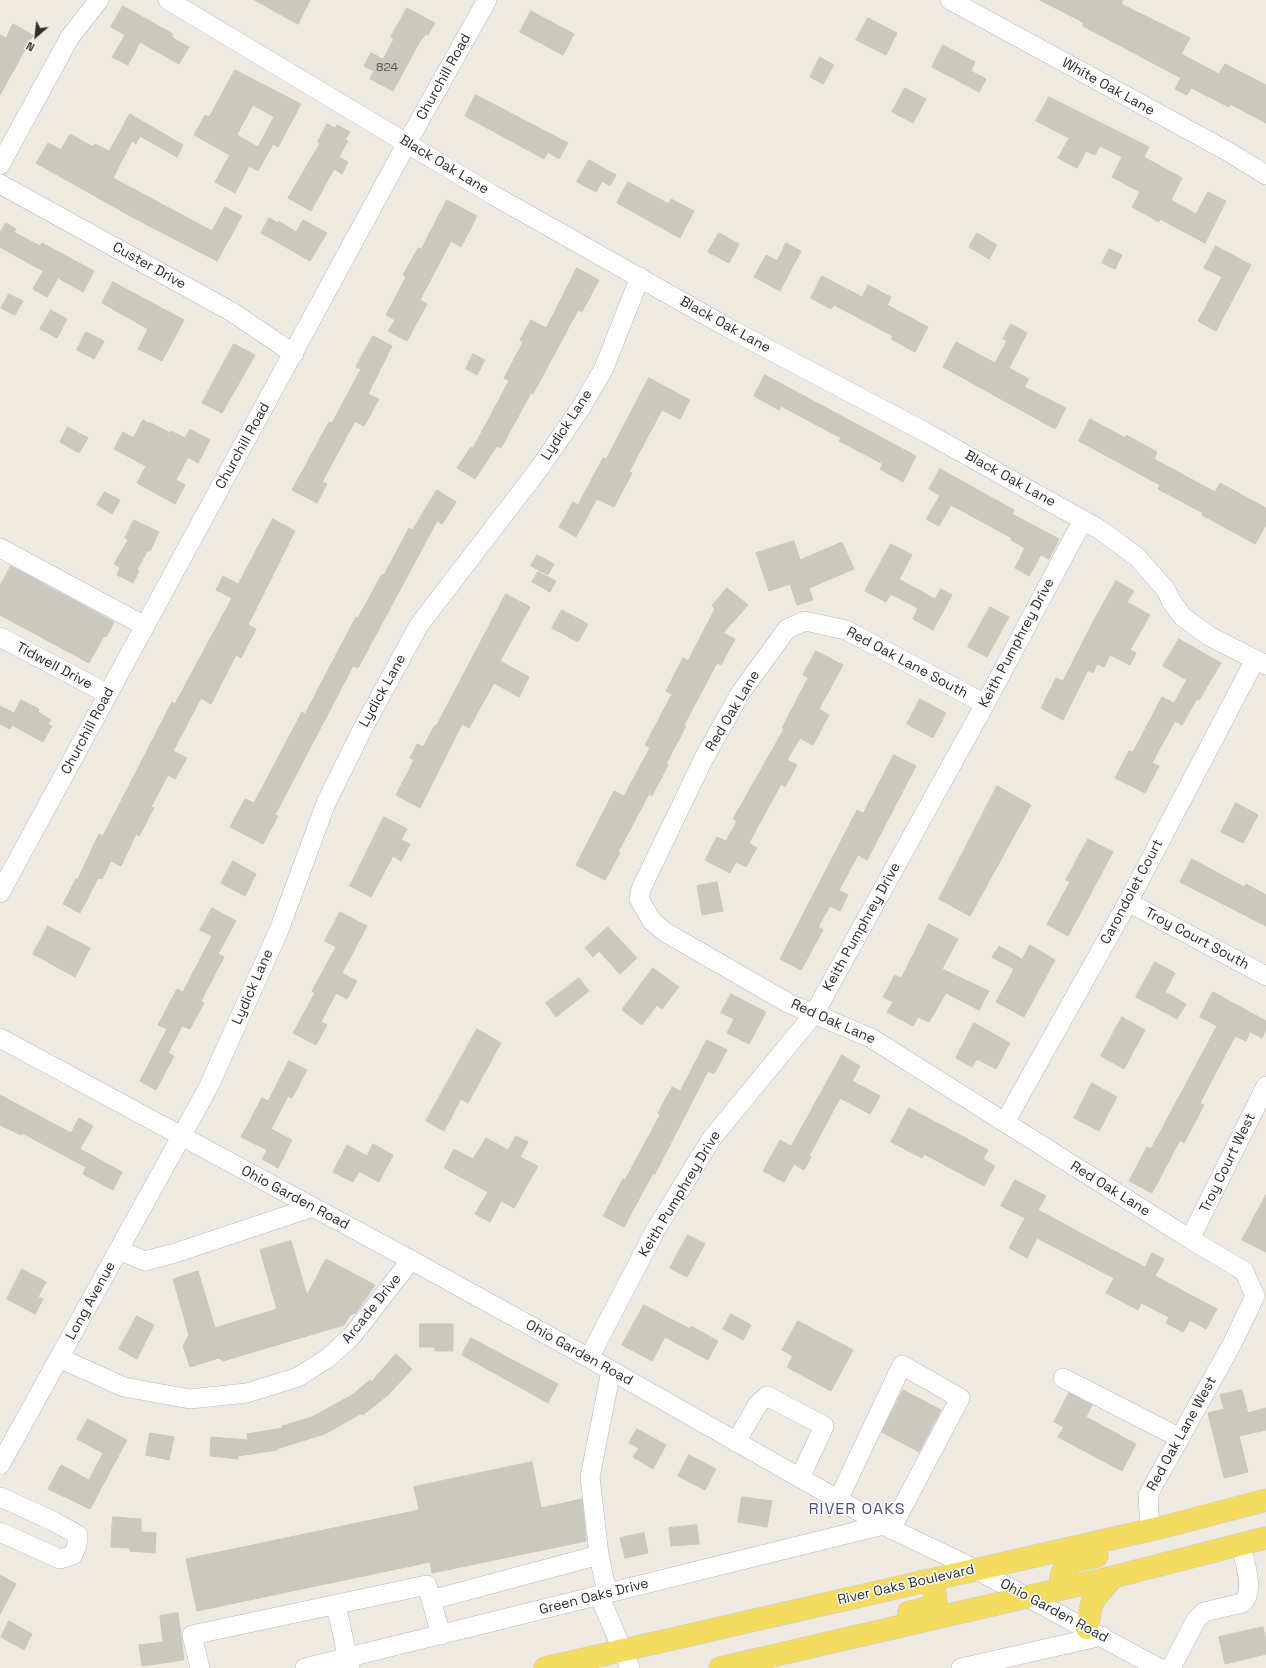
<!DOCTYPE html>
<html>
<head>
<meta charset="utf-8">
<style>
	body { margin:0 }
	#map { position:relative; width:1266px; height:1668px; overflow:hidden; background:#efeae1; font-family:"Space Grotesk",sans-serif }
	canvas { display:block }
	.north { position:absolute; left:16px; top:16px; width:40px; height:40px; -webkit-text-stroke:3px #fff; paint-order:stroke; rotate:208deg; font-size:11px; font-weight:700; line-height:16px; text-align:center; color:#2e2e2e }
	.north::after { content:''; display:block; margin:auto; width:14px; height:18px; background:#2e2e2e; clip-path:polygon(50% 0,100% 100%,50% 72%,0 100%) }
</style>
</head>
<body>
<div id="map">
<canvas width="1266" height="1668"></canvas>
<div class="north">N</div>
</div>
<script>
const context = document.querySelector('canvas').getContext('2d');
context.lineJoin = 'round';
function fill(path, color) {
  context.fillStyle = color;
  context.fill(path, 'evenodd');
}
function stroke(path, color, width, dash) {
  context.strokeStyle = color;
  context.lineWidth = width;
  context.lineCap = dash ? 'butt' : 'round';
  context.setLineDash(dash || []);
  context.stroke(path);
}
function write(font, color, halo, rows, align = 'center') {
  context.font = font + ' "Space Grotesk",sans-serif';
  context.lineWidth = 3;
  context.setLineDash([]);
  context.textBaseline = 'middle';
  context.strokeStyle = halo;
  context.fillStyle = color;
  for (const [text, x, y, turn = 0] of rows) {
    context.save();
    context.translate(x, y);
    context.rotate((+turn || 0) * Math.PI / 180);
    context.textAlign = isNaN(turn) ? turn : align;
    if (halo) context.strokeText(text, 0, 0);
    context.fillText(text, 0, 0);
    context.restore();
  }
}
const building = new Path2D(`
	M255,0H310L298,24Z
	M1040,0H1123L1121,4L1190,38L1181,54L1219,74L1225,64L1266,85V123L1230,104L1229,107L1191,88L1187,95L1175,89L1181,78L1083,26L1084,23Z
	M123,6L173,34L172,36L176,40L189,47L179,64L140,42L128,65L112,57L125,35L111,27Z
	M407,8L435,23L428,35L426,34L419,43L393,91L370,79L374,71L364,66L371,53L383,59L394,39L391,37Z
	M531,11L574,34L563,55L520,32Z
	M868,18L897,33L886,55L856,40Z
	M13,24L33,35L0,95V35L6,38Z
	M943,45L975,62L971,71L986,79L979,92L932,67Z
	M820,57L834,65L823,84L810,77Z
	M235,70L301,104L278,147L273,144L258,171L249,166L235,193L215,182L230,155L194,135L205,115L209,117ZM253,105L274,117L258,147L237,135Z
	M905,88L926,99L913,123L892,112Z
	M476,95L568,143L559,159L548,152L544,159L465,116Z
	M1049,97L1149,147L1144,157L1182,178L1171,200L1196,214L1208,192L1226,201L1205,243L1160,219L1159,222L1132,207L1140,192L1112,177L1122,157L1100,146L1095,155L1086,151L1077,168L1058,158L1069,138L1036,121Z
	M130,114L183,145L177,157L140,136L136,144L132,141L113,178L212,231L225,207L242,216L217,261L132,217L36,163L48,143L61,150L70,134L93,147L95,144L109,151Z
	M327,124L335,128L337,125L350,132L345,140L348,141L339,157L348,162L342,174L334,169L311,211L288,198L320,143L318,142Z
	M589,160L616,175L610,186L602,181L596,192L577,182Z
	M628,182L669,204L671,199L694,211L680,238L617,203Z
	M447,200L477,216L461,247L451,241L420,300L427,304L407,341L388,331L395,320L386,315L406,277L403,275L418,248L421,249Z
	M269,218L278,223L279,221L296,232L303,220L327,233L310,261L261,233Z
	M6,223L16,229L14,232L40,246L42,243L94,271L83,292L58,278L47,297L33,289L43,271L0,247V233Z
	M719,233L739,244L729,263L708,252Z
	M977,233L997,245L989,259L969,247Z
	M786,243L801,251L780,291L754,277L766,255L777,261Z
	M1216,246L1251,265L1216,331L1198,321L1222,277L1204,268Z
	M1109,249L1122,255L1115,269L1102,263Z
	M577,268L599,280L582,312L578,310L533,394L531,393L501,448L497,446L475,479L457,468L471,447L473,448L509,381L504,378L523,342L520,340L531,320L546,328Z
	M822,276L862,297L868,285L891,297L887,305L928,327L915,352L891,339L893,336L834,305L831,309L811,298Z
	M113,282L184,320L162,361L138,349L148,329L102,303Z
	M9,294L23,301L15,315L1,308Z
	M51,310L67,319L57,338L40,329Z
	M1011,324L1027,333L1009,368L1029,379L1024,387L1066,408L1055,429L943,367L956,342L995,363L1007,341L1003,339Z
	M86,332L104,341L94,359L77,350Z
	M373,336L392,346L368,394L379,399L364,426L355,421L322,482L327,484L317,503L292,490L329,422L332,423L361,369L356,367Z
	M234,344L255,355L222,413L202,403Z
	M473,354L485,360L477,375L466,369Z
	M765,375L916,456L903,482L880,469L883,464L839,441L841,438L781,406L779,410L754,396Z
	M649,378L690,400L680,419L662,410L629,472L632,473L614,507L597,499L576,537L559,527L573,502L578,505L603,458L606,459Z
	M1090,419L1125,438L1126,435L1157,452L1154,459L1215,492L1220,483L1266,508V525L1255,544L1202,515L1203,513L1158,489L1160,485L1079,441Z
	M143,420L148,423L149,422L170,433L171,431L185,438L190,429L210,440L198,463L188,457L176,480L185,485L175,504L137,483L146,466L114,449L123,432L133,438Z
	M68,427L88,438L79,453L60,442Z
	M940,469L1014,510L1012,514L1059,539L1049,559L1041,555L1029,576L1015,568L1025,548L1011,540L1012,538L951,505L939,526L926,519L940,496L929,489Z
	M437,490L456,502L442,524L437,521L358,668L353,666L275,815L278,816L263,844L230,827L245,799L254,803L302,712L305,714L356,617L358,618L382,574L384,575L409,528L412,530Z
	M105,492L120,500L112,514L97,505Z
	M273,519L295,531L248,625L256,629L241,658L236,655L211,704L201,698L173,751L187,758L175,779L168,775L151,807L154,808L139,836L136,834L121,866L111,861L102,879L98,878L80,913L63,904L76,879H78L99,834L103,836L172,702L175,704L232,598L216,590L223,576L238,584Z
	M134,520L159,532L150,551L148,550L137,569L139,571L133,583L117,575L120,567L114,564L128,540L125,538Z
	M794,541L800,560L842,542L854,569L809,588L813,600L797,605L790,584L769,591L756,553Z
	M891,544L912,555L899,579L935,599L941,589L952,595L933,630L913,619L918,608L891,594L886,602L865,591Z
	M537,555L554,564L548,575L531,566Z
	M11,566L114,622L106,637L104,636L89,663L0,615V586Z
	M538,572L556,581L550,592L532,582Z
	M1116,581L1134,591L1127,602L1150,615L1130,650L1136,653L1130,665L1110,655L1104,667L1097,664L1093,673L1088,670L1063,720L1041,708L1056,678L1063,681L1093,622Z
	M727,588L748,605L723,633L735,639L721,665L717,663L684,725L686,726L666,764L668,765L652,796L649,794L618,852L620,853L605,880L576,865L614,791L624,796L650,748L645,745L672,694L666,691L683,658L688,661L715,609L712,606Z
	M506,594L530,607L500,661L529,677L519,697L494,683L469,728L462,724L420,808L396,795L414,760L410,758L417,744L423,747L435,725L436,726Z
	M990,607L1009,617L987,657L968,647Z
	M562,610L588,624L578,642L552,628Z
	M1179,639L1221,663L1199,700L1197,699L1182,725L1175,721L1152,763L1159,766L1145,793L1115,778L1129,751L1133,752L1162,697L1174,703L1187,680L1163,666Z
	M816,651L843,665L819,709L829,715L813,745L800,738L787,760L797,765L785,787L781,784L749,843L757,848L746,867L736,862L730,873L705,860L717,837L726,841L737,821L733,819L784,729L782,728L808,678L803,675Z
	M920,699L946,713L933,738L907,724Z
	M21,700L39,709L38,712L51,720L48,724L52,726L43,742L12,725L10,729L0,724V706L14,713Z
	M894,755L916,766L867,860L858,855L839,890L848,895L840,911L830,906L818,927L823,930L801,970L780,959L857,810L863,813Z
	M997,786L1031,805L970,916L939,899Z
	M1236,803L1258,815L1243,843L1221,832Z
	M384,817L407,829L401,840L410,844L401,861L393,856L371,897L350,886Z
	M1088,839L1113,852L1068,936L1047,924L1070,882L1066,880Z
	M1192,859L1244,887L1246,884L1266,895V926L1180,882Z
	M233,861L256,874L245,896L221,883Z
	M717,882L723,911L702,915L697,886Z
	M212,908L236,921L218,954L224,957L201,1001L204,1003L190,1029L182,1026L168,1053L174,1056L156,1090L140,1081L167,1029L158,1025L177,989L183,992L212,936L200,930Z
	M340,912L367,926L342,973L357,981L347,999L336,993L321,1022L327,1025L316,1045L293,1033L315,993L312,991L336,947L325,941Z
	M929,924L958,939L942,969L989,991L979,1010L946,993L929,1022L918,1017L913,1026L887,1012L893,1002L883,997L895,975L901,978Z
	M48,926L90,948L75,977L33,954Z
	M608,927L637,958L620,974L599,951L593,957L585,948Z
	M1030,945L1055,960L1024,1017L996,1002L1014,969L992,957L999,946L1022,959Z
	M1155,962L1175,973L1165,992L1186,1004L1177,1019L1136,997Z
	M653,968L679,987L662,1009L657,1005L642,1025L622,1010Z
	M579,978L589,991L556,1017L546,1003Z
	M1213,992L1266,1021V1030L1262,1038L1250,1032L1246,1041L1235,1036L1200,1103L1204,1105L1184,1143L1180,1140L1152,1193L1129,1181L1147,1147L1151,1149L1217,1026L1200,1017Z
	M731,994L766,1012L749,1044L727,1033L734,1019L721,1013Z
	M1122,1017L1145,1030L1124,1069L1101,1056Z
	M974,1023L1010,1043L996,1069L977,1059L972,1067L956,1058Z
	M477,1029L501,1043L468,1103L461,1099L444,1131L426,1121Z
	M707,1040L727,1050L714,1074L708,1071L655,1174L653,1173L624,1227L603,1216L623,1179L625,1180L660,1115L658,1113L672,1087L680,1091Z
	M842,1055L860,1066L852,1081L880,1096L870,1114L840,1098L809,1156L811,1157L804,1170L794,1164L784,1182L763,1171L780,1140L791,1146Z
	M289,1061L307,1070L292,1098L288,1096L271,1129L292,1140L278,1168L262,1159L267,1150L241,1137L262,1098L268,1101Z
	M1092,1083L1117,1097L1099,1131L1074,1118Z
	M0,1095L71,1133L79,1118L93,1126L80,1149L122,1172L113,1190L83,1174L86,1167L22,1133L21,1135L0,1125Z
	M909,1108L988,1150L983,1159L995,1166L984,1186L924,1154L922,1158L891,1142Z
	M516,1136L528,1142L520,1157L538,1166L514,1208L501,1201L490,1222L475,1214L488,1192L444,1168L454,1149L473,1159L486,1138L508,1150Z
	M373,1144L393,1155L379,1182L359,1171L353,1182L333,1172L347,1145L367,1156Z
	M1015,1180L1046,1196L1038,1210L1101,1244L1145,1267L1152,1253L1164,1259L1155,1276L1217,1309L1206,1329L1190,1320L1183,1332L1166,1323L1169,1317L1141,1303L1138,1310L1106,1293L1114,1278L1037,1238L1027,1258L1009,1248L1025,1218L1001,1206Z
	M1266,1195V1252L1242,1240Z
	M688,1235L705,1244L687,1277L670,1268Z
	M291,1241L307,1295L326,1259L375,1285L356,1313L350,1315L344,1325L223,1361L219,1358L190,1367L183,1346L189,1335L173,1279L198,1271L215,1328L277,1309L260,1250Z
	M22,1269L46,1282L38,1297L43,1299L35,1314L7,1299Z
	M644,1305L690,1329L691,1326L718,1341L708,1360L665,1337L652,1361L622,1345Z
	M731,1314L751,1325L743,1340L723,1329Z
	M137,1316L154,1325L137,1359L119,1349Z
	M798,1321L853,1350L831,1391L787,1367L793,1356L782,1350Z
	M420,1324H453V1351H435V1347H420Z
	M471,1338L558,1384L548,1403L462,1355Z
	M396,1354L412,1369L389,1394L363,1415L362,1413L325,1434L276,1449L277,1450L238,1456V1459L210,1456L211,1437L248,1440L247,1434L283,1428L282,1426L312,1417L352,1395L370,1380L371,1382Z
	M903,1390L941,1410L919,1452L882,1432Z
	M1242,1390L1248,1413L1266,1408V1430L1239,1436L1248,1472L1224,1478L1208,1413L1224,1409L1220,1395Z
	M1069,1393L1092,1405L1086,1417L1136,1444L1122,1471L1058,1437L1064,1427L1054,1422Z
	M88,1419L127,1440L90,1509L48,1489L61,1465L89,1480L103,1453L77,1439Z
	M637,1429L666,1445L653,1469L633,1457L639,1448L629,1443Z
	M150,1433L174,1437L169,1460L146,1455Z
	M689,1455L716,1469L705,1490L678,1476Z
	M532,1462L541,1508L582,1499L586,1541L432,1573L430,1562L197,1611L186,1559L419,1510L414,1487Z
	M742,1497L772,1501L767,1527L738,1522Z
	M113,1517L141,1519V1532L156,1533L155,1553L130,1551V1548L111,1547Z
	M697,1525L699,1544L671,1546L669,1528Z
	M644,1533L648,1553L625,1558L620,1538Z
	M0,1575L16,1584L0,1614Z
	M178,1613L184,1660L142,1666L139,1645L163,1642L160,1616Z
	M9,1621L32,1634L24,1650L1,1637Z
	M1263,1627L1266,1641V1654L1225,1664L1219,1637Z`);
const minor = new Path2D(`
	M168,0L493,195L732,330L925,432L1099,529L1137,557L1166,590L1171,601L1183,617L1209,636L1266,665
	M950,0L1227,151L1266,175
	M0,165L70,37L99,0
	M0,184L232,312L294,354
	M0,548L145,626
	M0,637L108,694
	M985,704L846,630L805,621L787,629L741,692L703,760L641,889L639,899L652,921L665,932L788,1003L871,1038L1190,1239L1244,1271L1255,1296L1232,1344L1148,1495L1150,1529
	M0,893L407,143L487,0
	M1128,902L1266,976
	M0,1038L411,1260L589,1358L883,1525L975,1569L1159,1668
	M1005,1122L1128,902L1255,660
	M1190,1239L1266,1086
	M119,1250L145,1261L175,1253L313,1207
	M59,1358L124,1387L190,1399L247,1393L298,1377L328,1358L352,1336L411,1260
	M589,1358L656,1229L712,1138L814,1014L985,704L1083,520
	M1063,1378L1180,1438
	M736,1442L758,1404L767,1396L824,1426L800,1478
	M0,1465L208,1088L279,930L326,803L363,728L419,625L538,470L582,406L604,368L640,277
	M0,1497L53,1521L78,1535L77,1545L73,1555L60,1559L0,1532
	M838,1500L902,1365L960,1398L891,1529
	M607,1593L599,1555L590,1477L611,1371
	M599,1595L630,1668
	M431,1600L599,1555
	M336,1605L350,1668
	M200,1668L192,1635L427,1585L441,1635
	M305,1668L883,1525
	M961,1668L1102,1636
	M1171,1668L1196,1620L1204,1612L1242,1603C1256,1592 1244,1561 1241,1545`);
const major = new Path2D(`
	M1060,1588C1060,1560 1074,1562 1097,1556
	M909,1612L924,1609L936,1602C936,1590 934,1587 923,1581
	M1087,1628L1092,1602L1113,1577
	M545,1668L1167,1526L1266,1500
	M720,1668L1113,1577L1266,1538`);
const numberNames = [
	["824",387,68]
];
const streetNames = [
	["Churchill Road",444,77,-61],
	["White Oak Lane",1108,87,29],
	["Black Oak Lane",444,165,31],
	["Custer Drive",149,266,29],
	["Black Oak Lane",725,325,29],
	["Lydick Lane",567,425,-57],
	["Churchill Road",243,446,-61],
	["Black Oak Lane",1010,479,29],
	["Keith Pumphrey Drive",1017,643,-62],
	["Red Oak Lane South",907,663,28],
	["Tidwell Drive",54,666,28],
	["Lydick Lane",383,691,-61],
	["Red Oak Lane",733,711,-59],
	["Churchill Road",88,731,-62],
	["Carondolet Court",1132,892,-62],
	["Keith Pumphrey Drive",862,927,-61],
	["Troy Court South",1197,939,28],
	["Lydick Lane",253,987,-66],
	["Red Oak Lane",833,1022,24],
	["Troy Court West",1228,1163,-64],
	["Red Oak Lane",1110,1189,32],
	["Keith Pumphrey Drive",680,1194,-59],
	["Ohio Garden Road",295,1198,28],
	["Long Avenue",91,1301,-61],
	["Arcade Drive",372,1309,-51],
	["Ohio Garden Road",579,1353,29],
	["Red Oak Lane West",1182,1434,-61],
	["River Oaks Boulevard",906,1585,-13],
	["Green Oaks Drive",594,1597,-14],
	["Ohio Garden Road",1054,1611,28]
];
const quarterNames = [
	["RIVER OAKS",857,1510]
];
fill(building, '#cbc8bf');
stroke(building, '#cbc6ba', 1);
stroke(minor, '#b4b5c1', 20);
stroke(major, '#c9c9c9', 23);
stroke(minor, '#fff', 19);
stroke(major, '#f4dc61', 22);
write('12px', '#555452', null, numberNames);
write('14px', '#2e2e2e', '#fff', streetNames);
context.letterSpacing = '1px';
write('16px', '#4c5280', '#fff', quarterNames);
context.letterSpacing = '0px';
</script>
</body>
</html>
